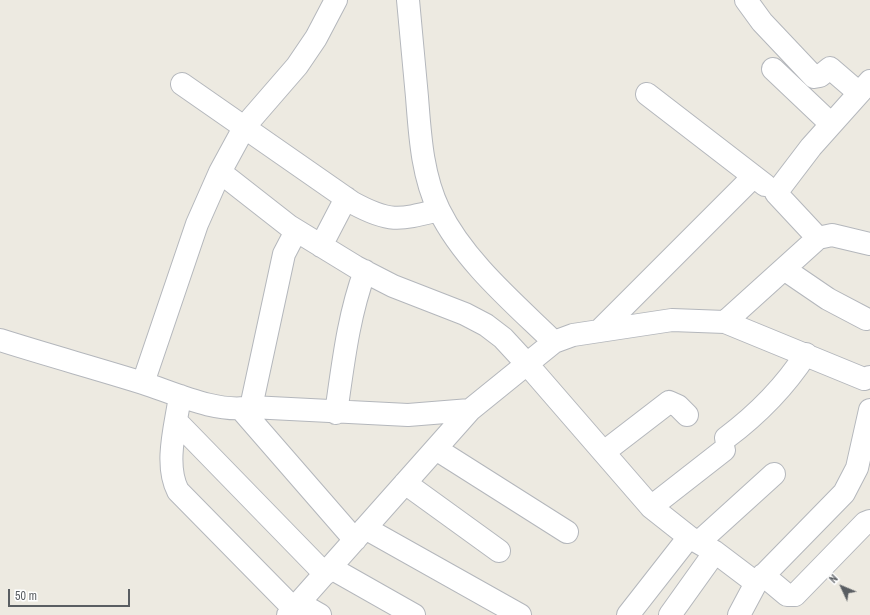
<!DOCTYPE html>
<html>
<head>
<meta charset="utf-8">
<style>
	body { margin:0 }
	#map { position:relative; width:870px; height:615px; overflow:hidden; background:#edeae1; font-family:"Archivo Narrow",sans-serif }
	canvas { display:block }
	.north { position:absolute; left:822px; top:567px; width:40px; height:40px; -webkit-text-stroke:3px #fff; paint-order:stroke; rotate:314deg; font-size:11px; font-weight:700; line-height:16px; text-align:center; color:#5a5e62 }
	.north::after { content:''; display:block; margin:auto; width:14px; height:18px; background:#5a5e62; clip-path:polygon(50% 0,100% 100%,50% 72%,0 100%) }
	.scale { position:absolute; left:8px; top:589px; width:122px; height:18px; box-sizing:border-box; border:2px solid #5a5e62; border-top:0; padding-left:5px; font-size:12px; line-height:14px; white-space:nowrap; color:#5a5e62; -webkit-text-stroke:3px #fff; paint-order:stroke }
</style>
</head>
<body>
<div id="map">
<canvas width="870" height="615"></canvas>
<div class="north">N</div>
<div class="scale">50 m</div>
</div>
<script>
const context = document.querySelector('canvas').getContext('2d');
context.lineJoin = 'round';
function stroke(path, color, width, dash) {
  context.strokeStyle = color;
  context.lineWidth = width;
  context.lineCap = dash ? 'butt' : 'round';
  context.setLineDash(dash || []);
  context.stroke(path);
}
const minor = new Path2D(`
	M408,0C411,32 414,65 417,97C420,135 422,175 439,210C464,261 514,303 554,342
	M746,0L762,22L814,77L820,76L830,68L859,93
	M773,69L831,124
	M182,84L353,203C390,223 399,220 439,210
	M647,94L765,185
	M220,172L289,226L356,267L393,286L465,314L486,325L503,338L527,364L651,507L689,537L628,615
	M818,238L832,235L870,244
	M321,246L346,198
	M784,269L828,299L866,319
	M725,322L818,238L776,193L811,147L870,81
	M599,331L753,177
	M0,340C47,355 95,368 143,383C174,393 218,414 251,407L408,415L470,410L554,342L573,335L672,320L725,322L864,379L870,377
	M143,383L197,224L220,172L245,126L297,66L316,38L336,0
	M180,396C176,425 164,464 178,491L294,609
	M251,407L284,254L296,231
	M241,409L355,540
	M336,413C343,365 348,317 365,271
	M177,422L325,574
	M726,438C758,414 784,388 806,354
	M436,449L567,532
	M604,452L669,402L678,406L687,415
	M405,483L499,551
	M651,507L724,450
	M365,528L520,615
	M689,537L715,552L756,583
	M699,542L774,474
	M331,568L414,615
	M763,575L787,595H795L865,523L870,521
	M299,603L320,615
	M288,615L470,410
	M670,615L715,552
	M739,615L756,583L844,493L857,468L870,410`);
stroke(minor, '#b4b7bc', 24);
stroke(minor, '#fff', 22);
</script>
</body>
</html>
